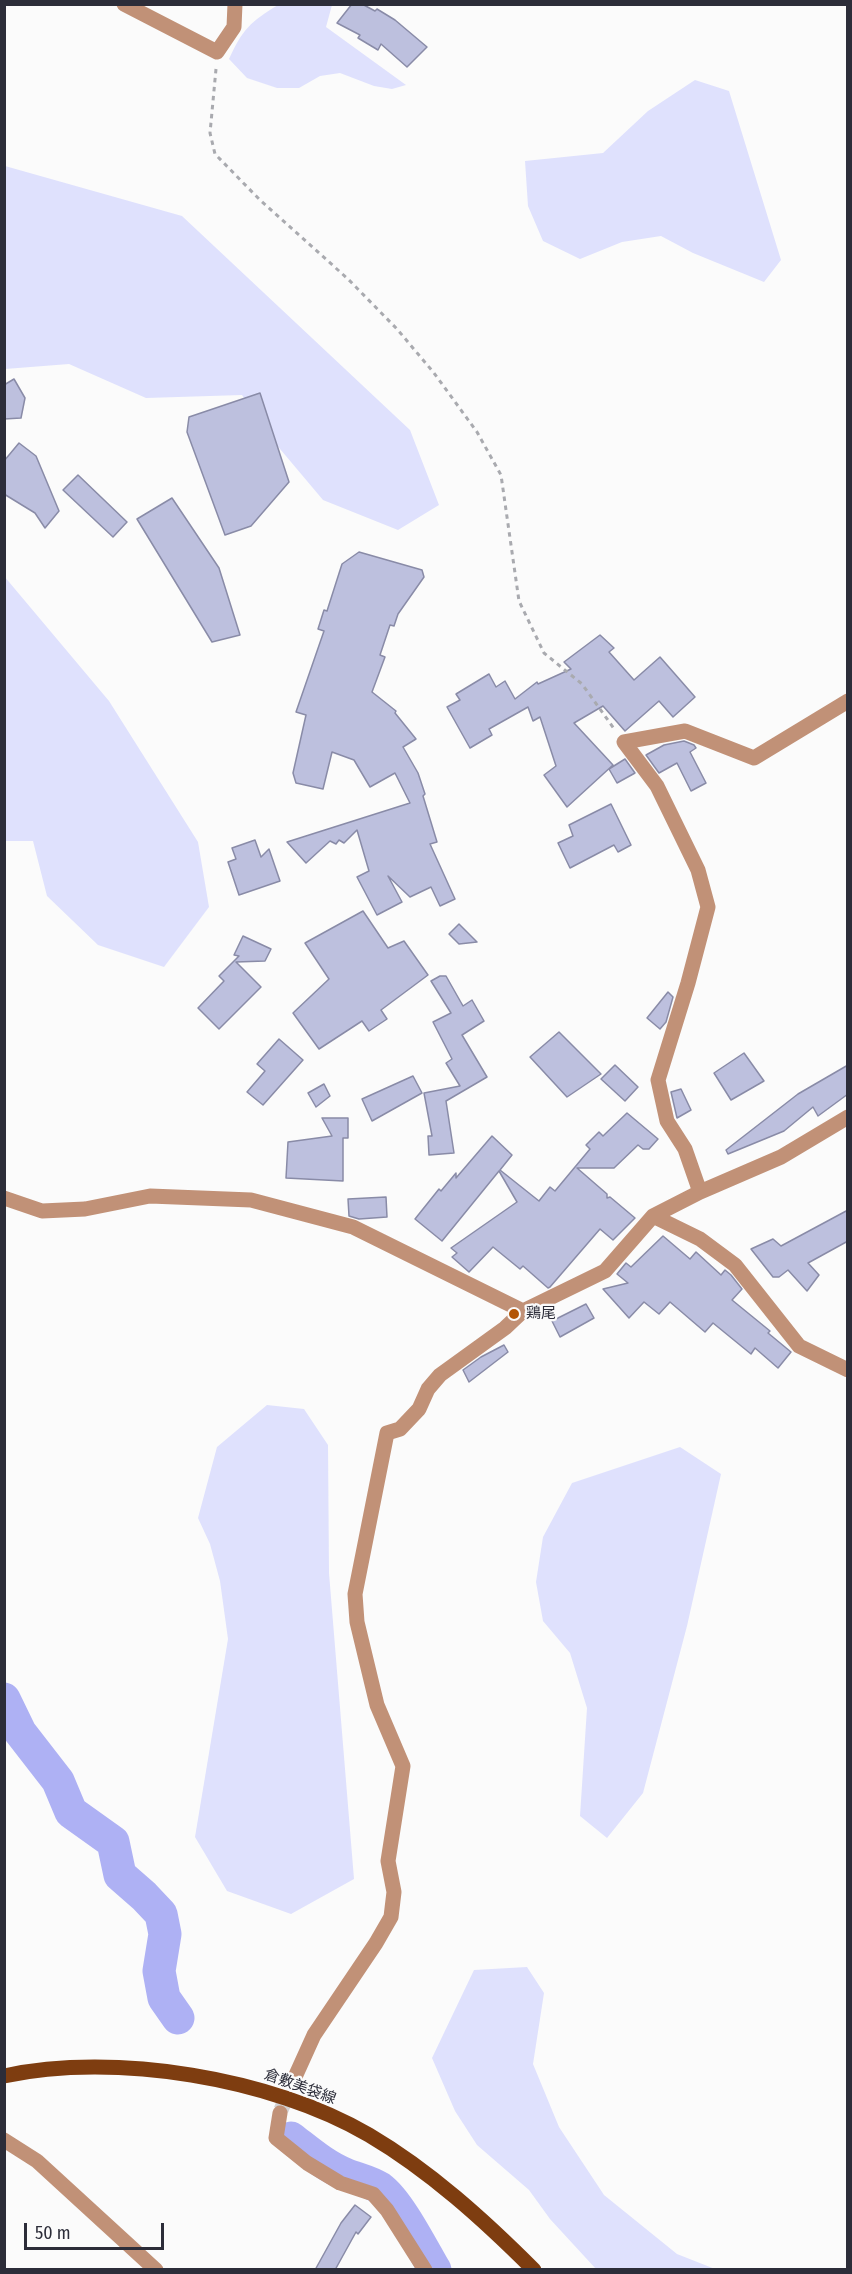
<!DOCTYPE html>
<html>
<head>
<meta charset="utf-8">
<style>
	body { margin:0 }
	#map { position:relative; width:852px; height:2274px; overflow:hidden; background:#fbfbfb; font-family:"Fira Sans Condensed",sans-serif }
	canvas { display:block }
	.frame { position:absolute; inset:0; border:6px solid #2c2d39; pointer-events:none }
	.scale { position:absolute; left:24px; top:2223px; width:140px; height:27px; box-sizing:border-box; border:3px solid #2c2d39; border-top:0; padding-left:8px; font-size:18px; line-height:21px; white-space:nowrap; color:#2c2d39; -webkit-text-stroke:4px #fbfbfb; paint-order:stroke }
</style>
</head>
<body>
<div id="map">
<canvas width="852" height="2274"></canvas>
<div class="frame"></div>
<div class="scale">50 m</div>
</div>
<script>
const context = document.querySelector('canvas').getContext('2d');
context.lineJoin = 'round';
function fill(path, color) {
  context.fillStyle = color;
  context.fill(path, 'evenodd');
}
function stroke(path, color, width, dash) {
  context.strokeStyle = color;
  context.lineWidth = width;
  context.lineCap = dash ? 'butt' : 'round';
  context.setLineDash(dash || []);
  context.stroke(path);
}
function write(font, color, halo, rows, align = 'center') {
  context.font = font + ' "Fira Sans Condensed","Noto Sans JP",sans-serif';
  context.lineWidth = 4.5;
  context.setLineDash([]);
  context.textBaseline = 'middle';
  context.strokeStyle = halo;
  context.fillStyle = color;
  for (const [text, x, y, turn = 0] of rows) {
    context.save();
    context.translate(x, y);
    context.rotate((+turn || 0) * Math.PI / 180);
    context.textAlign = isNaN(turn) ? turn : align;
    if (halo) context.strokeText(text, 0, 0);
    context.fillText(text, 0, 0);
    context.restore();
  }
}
const green = new Path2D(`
	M278,5H332L326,27L406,85L392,89L374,86L340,73L320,76L299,88H277L247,78L229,59C243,29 250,22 278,5Z
	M695,80L729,91L781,260L764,282L693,253L661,236L622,242L580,259L543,241L528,206L525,161L603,153L648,111Z
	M5,166L182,216L410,430L439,505L398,530L323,500L275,443L242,395L146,398L69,364L5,369Z
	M4,576L109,701L198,842L209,907L164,967L98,945L47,896L33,841H5Z
	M267,1405L304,1409L328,1445L329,1573L354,1879L291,1914L227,1891L195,1837L228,1639L220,1581L210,1544L198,1518L217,1447Z
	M680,1447L721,1474L687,1626L643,1793L607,1838L580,1816L587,1708L570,1653L543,1621L536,1582L543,1537L572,1483Z
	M527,1967L544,1993L533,2064L559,2127L604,2195L677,2254L715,2269H596L550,2219L529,2190L477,2145L455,2111L432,2058L474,1970Z`);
const river = new Path2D(`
	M4,1699L20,1732L58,1781L71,1812L113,1842L120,1875L144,1896L161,1914L165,1934L159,1971L164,1998L178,2018
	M291,2138C308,2151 325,2166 345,2174C357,2179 369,2181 380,2188C399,2202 422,2248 435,2270`);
const building = new Path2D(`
	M352,4H362L375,11L377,9L395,20L427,47L407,67L381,44L378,50L358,38L360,35L337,23Z
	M14,379L25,398L21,418L4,419V385Z
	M260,393L289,482L251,526L225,535L187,432L189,417Z
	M19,443L36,456L59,511L45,528L35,513L4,494V461Z
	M78,475L127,522L113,537L63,490Z
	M172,498L219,568L240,635L212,642L137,519Z
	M359,552L422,570L424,577L398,614L394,626L390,625L380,655L385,657L372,692L396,711L395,713L416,739L403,747L418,773L425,794L423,796L437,842L430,844L455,899L440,906L431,887L410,897L388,876L402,902L377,915L357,877L369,871L357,830L344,843L339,840L336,844L330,841L306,863L287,842L410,803L395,773L370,787L354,760L332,752L323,789L296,783L293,773L306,715L296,712L324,631L318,629L324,610L327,611L342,564Z
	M600,635L614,648L609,652L634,680L660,657L695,697L673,717L659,701L625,731L603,706L574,723L613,765L567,807L544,775L556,766L540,717L533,721L528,707L489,729L492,735L470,748L447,707L460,700L456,694L489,674L496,687L505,681L515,699L537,682L538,684L571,669L564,662Z
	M684,741L694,745L696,748L690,752L706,783L691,791L677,763L659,773L646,755L664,745Z
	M625,759L635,773L617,783L609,769Z
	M611,804L631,845L618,852L614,845L570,868L558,843L573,836L569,825Z
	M255,840L261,857L269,849L280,881L239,895L228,862L236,859L232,848Z
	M363,911L388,948L404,941L428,975L381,1010L387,1019L369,1031L362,1021L319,1049L293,1013L329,979L305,943Z
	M459,924L477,942L459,944L449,934Z
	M243,936L271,949L265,961L236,962L261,987L219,1029L198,1008L224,981L219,976L239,956L234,955Z
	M440,976H446L463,1006L472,1000L484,1021L462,1035L487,1077L446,1101L454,1153L429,1155L428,1136H432L424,1093L460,1086L446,1063L452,1059L433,1022L451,1013L431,981Z
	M668,992L673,997L666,1022L660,1029L647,1018Z
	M559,1032L601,1074L567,1097L530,1057Z
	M279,1039L303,1060L263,1105L247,1092L265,1071L257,1064Z
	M744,1053L764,1081L731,1100L714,1073Z
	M615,1065L638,1087L625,1101L601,1079Z
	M848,1065V1094L818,1116L813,1107L784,1131L728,1154L726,1150L798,1094Z
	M413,1076L422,1093L372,1121L362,1099Z
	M324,1084L330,1096L316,1107L308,1093Z
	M681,1089L691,1110L677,1118L671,1092Z
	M627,1113L658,1139L649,1149H643L638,1145L614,1168H577L607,1194V1198L610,1197L635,1218L613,1240L600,1229L550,1287L548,1288L523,1266L520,1269L493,1247L469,1272L452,1257L457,1253L451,1248L517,1202L499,1171L442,1241L415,1219L439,1189L441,1191L456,1173V1178L492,1136L512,1155L500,1170L539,1201L550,1187L555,1191L590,1149L586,1145L599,1132L603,1136Z
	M322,1118H348V1138H343V1181L286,1178L288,1142L332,1136Z
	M386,1197L387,1217L359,1219L349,1216L348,1199Z
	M848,1210V1241L808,1263L819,1275L807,1291L788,1270L779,1277H773L751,1249L773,1239L781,1246Z
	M663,1236L690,1259L696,1252L721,1275L725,1270L731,1275L742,1289L732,1300L770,1331L768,1333L791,1352L778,1368L755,1348L751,1354L713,1323L705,1332L670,1302L659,1314L644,1302L629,1318L603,1289L628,1283L617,1274L626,1263L631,1267Z
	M586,1304L594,1318L560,1337L552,1321Z
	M504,1345L508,1352L469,1382L463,1370L481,1357Z
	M355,2205L371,2217L358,2234L356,2232L335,2270H315L341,2223Z`);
const minorTunnel = new Path2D(`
	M281,2110L295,2077`);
const path = new Path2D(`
	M216,69L210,133L215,154L260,200L348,279L397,329L434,373L477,432L501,475L519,601L544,653L582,684L615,730`);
const minor = new Path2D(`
	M124,4L217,52L234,27L235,4
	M700,1192L685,1149L667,1121L658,1080L688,983L708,907L698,870L657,786L624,742L685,731L754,758L848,701
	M4,1198L42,1211L85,1209L150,1196L251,1200L353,1227L523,1311
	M653,1216L700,1239L735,1265L799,1346L848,1370
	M295,2077L314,2035L376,1943L391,1917L394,1892L388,1861L403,1766L377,1705L357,1622L355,1594L387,1433L400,1429L419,1409L428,1389L440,1375L505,1328L523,1311L605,1271L653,1216L700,1192L781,1157L848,1117
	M280,2113L276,2138L307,2163L340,2183L373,2194L387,2210L425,2270
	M4,2140L37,2161L156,2270`);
const major = new Path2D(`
	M4,2076C115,2052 272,2078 369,2135C430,2171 484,2220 534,2270`);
const markers = [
	[514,1314,6,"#b35506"]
];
const poiNames = [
	["鶏尾",526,1314]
];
const streetNames = [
	["倉敷美袋線",300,2087,20]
];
fill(green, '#dfe1fd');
stroke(river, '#aeb1f4', 33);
fill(building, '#bdc0de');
stroke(building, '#898ba7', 1.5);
stroke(minorTunnel, '#d2d2d4', 15, [15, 8]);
stroke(path, '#a9aaaf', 3, [4.5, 4.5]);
stroke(minor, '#c19177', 15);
stroke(major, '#7e3d10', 15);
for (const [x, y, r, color] of markers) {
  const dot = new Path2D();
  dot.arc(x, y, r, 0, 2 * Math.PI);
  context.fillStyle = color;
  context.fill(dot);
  stroke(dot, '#fbfbfb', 2);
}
write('15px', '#2c2d39', '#fbfbfb', poiNames, 'left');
write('15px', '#2c2d39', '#fbfbfb', streetNames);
</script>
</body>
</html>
